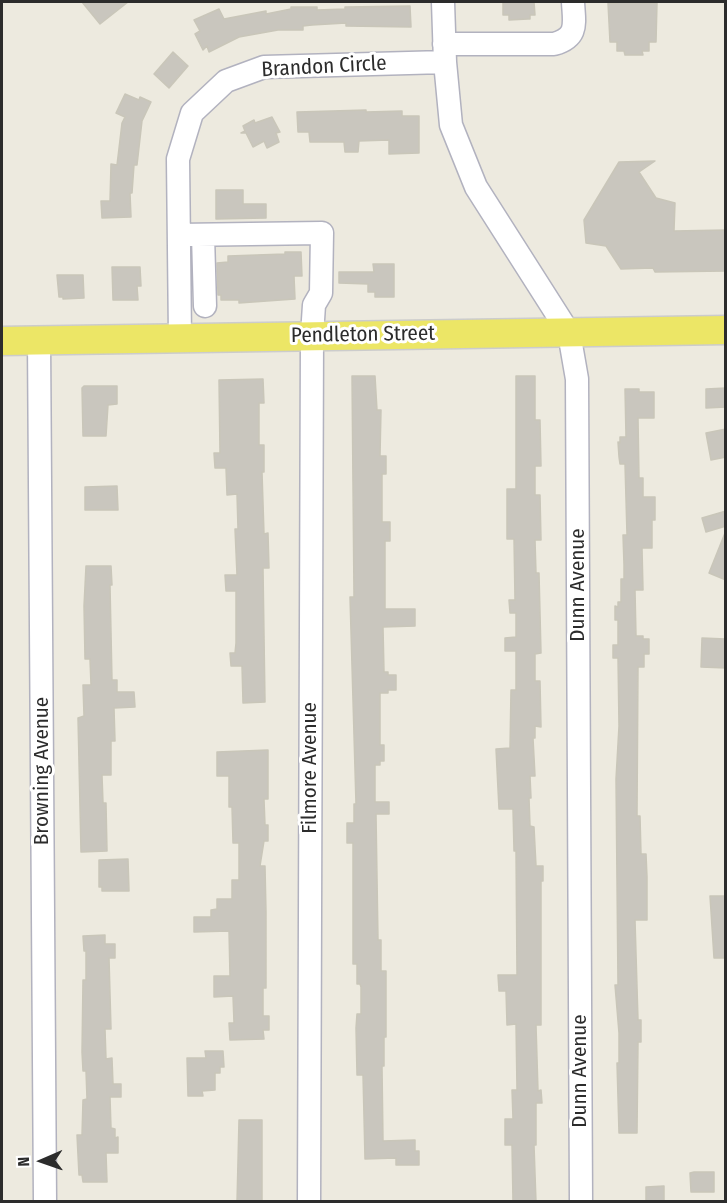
<!DOCTYPE html>
<html>
<head>
<meta charset="utf-8">
<style>
	body { margin:0 }
	#map { position:relative; width:727px; height:1203px; overflow:hidden; background:#edeadf; font-family:"Fira Sans Condensed",sans-serif }
	canvas { display:block }
	.frame { position:absolute; inset:0; border:3px solid #2c2c2c; pointer-events:none }
	.north { position:absolute; left:12px; top:1131px; width:60px; height:60px; -webkit-text-stroke:4px #fff; paint-order:stroke; rotate:268deg; font-size:16px; font-weight:700; line-height:24px; text-align:center; color:#2c2c2c }
	.north::after { content:''; display:block; margin:auto; width:21px; height:27px; background:#2c2c2c; clip-path:polygon(50% 0,100% 100%,50% 72%,0 100%) }
</style>
</head>
<body>
<div id="map">
<canvas width="727" height="1203"></canvas>
<div class="frame"></div>
<div class="north">N</div>
</div>
<script>
const context = document.querySelector('canvas').getContext('2d');
context.lineJoin = 'round';
function fill(path, color) {
  context.fillStyle = color;
  context.fill(path, 'evenodd');
}
function stroke(path, color, width, dash) {
  context.strokeStyle = color;
  context.lineWidth = width;
  context.lineCap = dash ? 'butt' : 'round';
  context.setLineDash(dash || []);
  context.stroke(path);
}
function write(font, color, halo, rows, align = 'center') {
  context.font = font + ' "Fira Sans Condensed",sans-serif';
  context.lineWidth = 6;
  context.setLineDash([]);
  context.textBaseline = 'middle';
  context.strokeStyle = halo;
  context.fillStyle = color;
  for (const [text, x, y, turn = 0] of rows) {
    context.save();
    context.translate(x, y);
    context.rotate((+turn || 0) * Math.PI / 180);
    context.textAlign = isNaN(turn) ? turn : align;
    if (halo) context.strokeText(text, 0, 0);
    context.fillText(text, 0, 0);
    context.restore();
  }
}
const building = new Path2D(`
	M82,2H128L100,24Z
	M503,2H534L535,15H530V19H528L509,20V15H503Z
	M618,2L657,3L656,42H649V51H642L643,55H625L624,51H617V42H610L608,3H618Z
	M410,6L411,27L346,26V23L312,25L303,26V30H278L239,37L209,52L207,46L203,50L195,34L200,31L194,20L219,9L224,19L266,11V14L291,9V7H317V10L345,9V7Z
	M173,52L188,66L169,88L154,74Z
	M125,94L139,100L140,97L151,102L142,121L137,165H134L132,193H130L131,217L102,218L101,201H110L111,164L117,165L122,123L125,117L116,113Z
	M366,110V112L402,111V116H419V153L389,154V140L359,141L358,152H345L344,142H310L309,132H298L297,112Z
	M272,117L280,132L276,133L279,142L267,148L264,141L253,147L246,133H241L245,131L243,126L254,120L255,123Z
	M655,161L639,172L656,198L675,203L674,231L726,230V271L655,272L653,268L621,269L606,246L586,243L584,220L619,162Z
	M216,190H243V204H266V218L216,219Z
	M285,252H301L302,276H294L295,299L239,303V300H221V295H218L217,263L228,262V256L285,254Z
	M373,264H394V297H375V292H368V284L339,283V272H374Z
	M112,267H140L141,286H137L138,300H113Z
	M57,275H83L84,298L63,299V297H59Z
	M352,376H375L377,410H381L380,456H386V474H382V522H390V541H385V609H415V626L383,627L384,672H388V675H396V690H388V693H380V745H384V761H380V765H375V802H389V814H376L378,940H381V971H386V1037H384V1066H382L383,1141L415,1140V1151H419V1165H396V1158L365,1159L363,1075H357L356,1028L357,1014H361V987L360,984H357V964H353V843H347V823H354V804H356L350,597H354Z
	M516,376H535V420H540L541,466H535V495H540L541,540H535L536,573H539L541,653L535,654V681H540L541,727L535,726V738H533L535,776H530L531,798H529L530,826L534,827L536,866H543V881H541V1025H536L538,1091L541,1090L542,1103H536V1145H534L536,1202H513L512,1145H505V1119H513L512,1090H517L516,1024L507,1025L506,991H499L498,975H517L516,851H514L513,809H499L496,749L510,748L511,690H516V651H505V638L516,637V613H510L509,600H515L514,539H507V489H516Z
	M263,379L264,403H259V445H264V472H262L264,534L268,533L269,568H263L265,702L243,703L242,666H231L230,653H235L236,643V591H226L225,575H237L235,529H238L237,494L227,495L226,468H215L214,453H220L219,380Z
	M84,386H117V404L108,405L106,436H83L82,388Z
	M726,388V407L706,408V389Z
	M625,389H639V392H654V418H638L639,478H643V497H655V520H652V548H642L643,590H635L636,636H643V639H649V654H644V667H638L637,816H640L641,854H646L647,877V920H635L638,1020H641V1042H638L637,1133H619L617,1063H619V1033L615,985H618L616,779L619,726L618,658H613V645H618V620H615V606L618,607V602H621V579H624V565L623,535H627L625,464H620L619,457L618,442L620,443V437H626Z
	M726,429V457L711,460L706,433Z
	M117,486L118,510H85V487Z
	M726,511V526L706,532L702,518Z
	M725,533H726V580L709,573Z
	M86,566H111L112,585H110L112,680H117V692H134L135,707L114,708L115,741H111V775H102L103,803H106L107,851L81,852L78,718L84,716L83,685H91L90,659H85L84,606Z
	M702,638L726,639V668L701,667Z
	M268,750V799H264L265,825H268V841H264L260,866H265L266,912V988H263V1016H269V1030H263L264,1039L230,1040L229,1023H234L233,996L214,997V976H230L229,931L194,932V917H211V910L217,909V899H232V880H239V843H233L232,807H229V776H217V752Z
	M128,859L129,891H102V887H99V860Z
	M710,896H726V958H714Z
	M105,935V944H115V958H109L111,1029H105L106,1059L112,1058L113,1084H121V1097H110L111,1128L115,1129V1138L118,1137V1153H106L107,1182H83L82,1175H79L77,1135H82L83,1100L87,1099L86,1071H83L82,1052L83,980H86V951H84L83,936Z
	M205,1051H223L224,1067H220V1073H215V1090L202,1091L203,1096H188L187,1058H206Z
	M239,1120H262V1202H237Z
	M694,1172H714V1192H691L690,1173Z
	M664,1186V1202H646V1187Z`);
const minor = new Path2D(`
	M443,2L445,62L451,125L476,187L569,333L577,379L581,1202
	M444,44H554C579,37 574,23 573,2
	M179,235L322,233L321,293L314,305L312,335L309,1202
	M203,235L205,306
	M180,338L178,159L192,113L226,81L264,67L445,62
	M39,340L45,1202`);
const major = new Path2D(`
	M2,341L726,330`);
const streetNames = [
	["Brandon Circle",324,67,-3],
	["Pendleton Street",363,335,-1],
	["Dunn Avenue",578,585,-90],
	["Filmore Avenue",310,768,-90],
	["Browning Avenue",42,771,-90],
	["Dunn Avenue",580,1071,-90]
];
fill(building, '#c9c6be');
stroke(building, '#c9c6b9', 1.5);
stroke(minor, '#b2b2bf', 25);
stroke(major, '#ccc', 31);
stroke(minor, '#fff', 22);
stroke(major, '#ece666', 28);
write('21px', '#2c2c2c', '#fff', streetNames);
</script>
</body>
</html>
